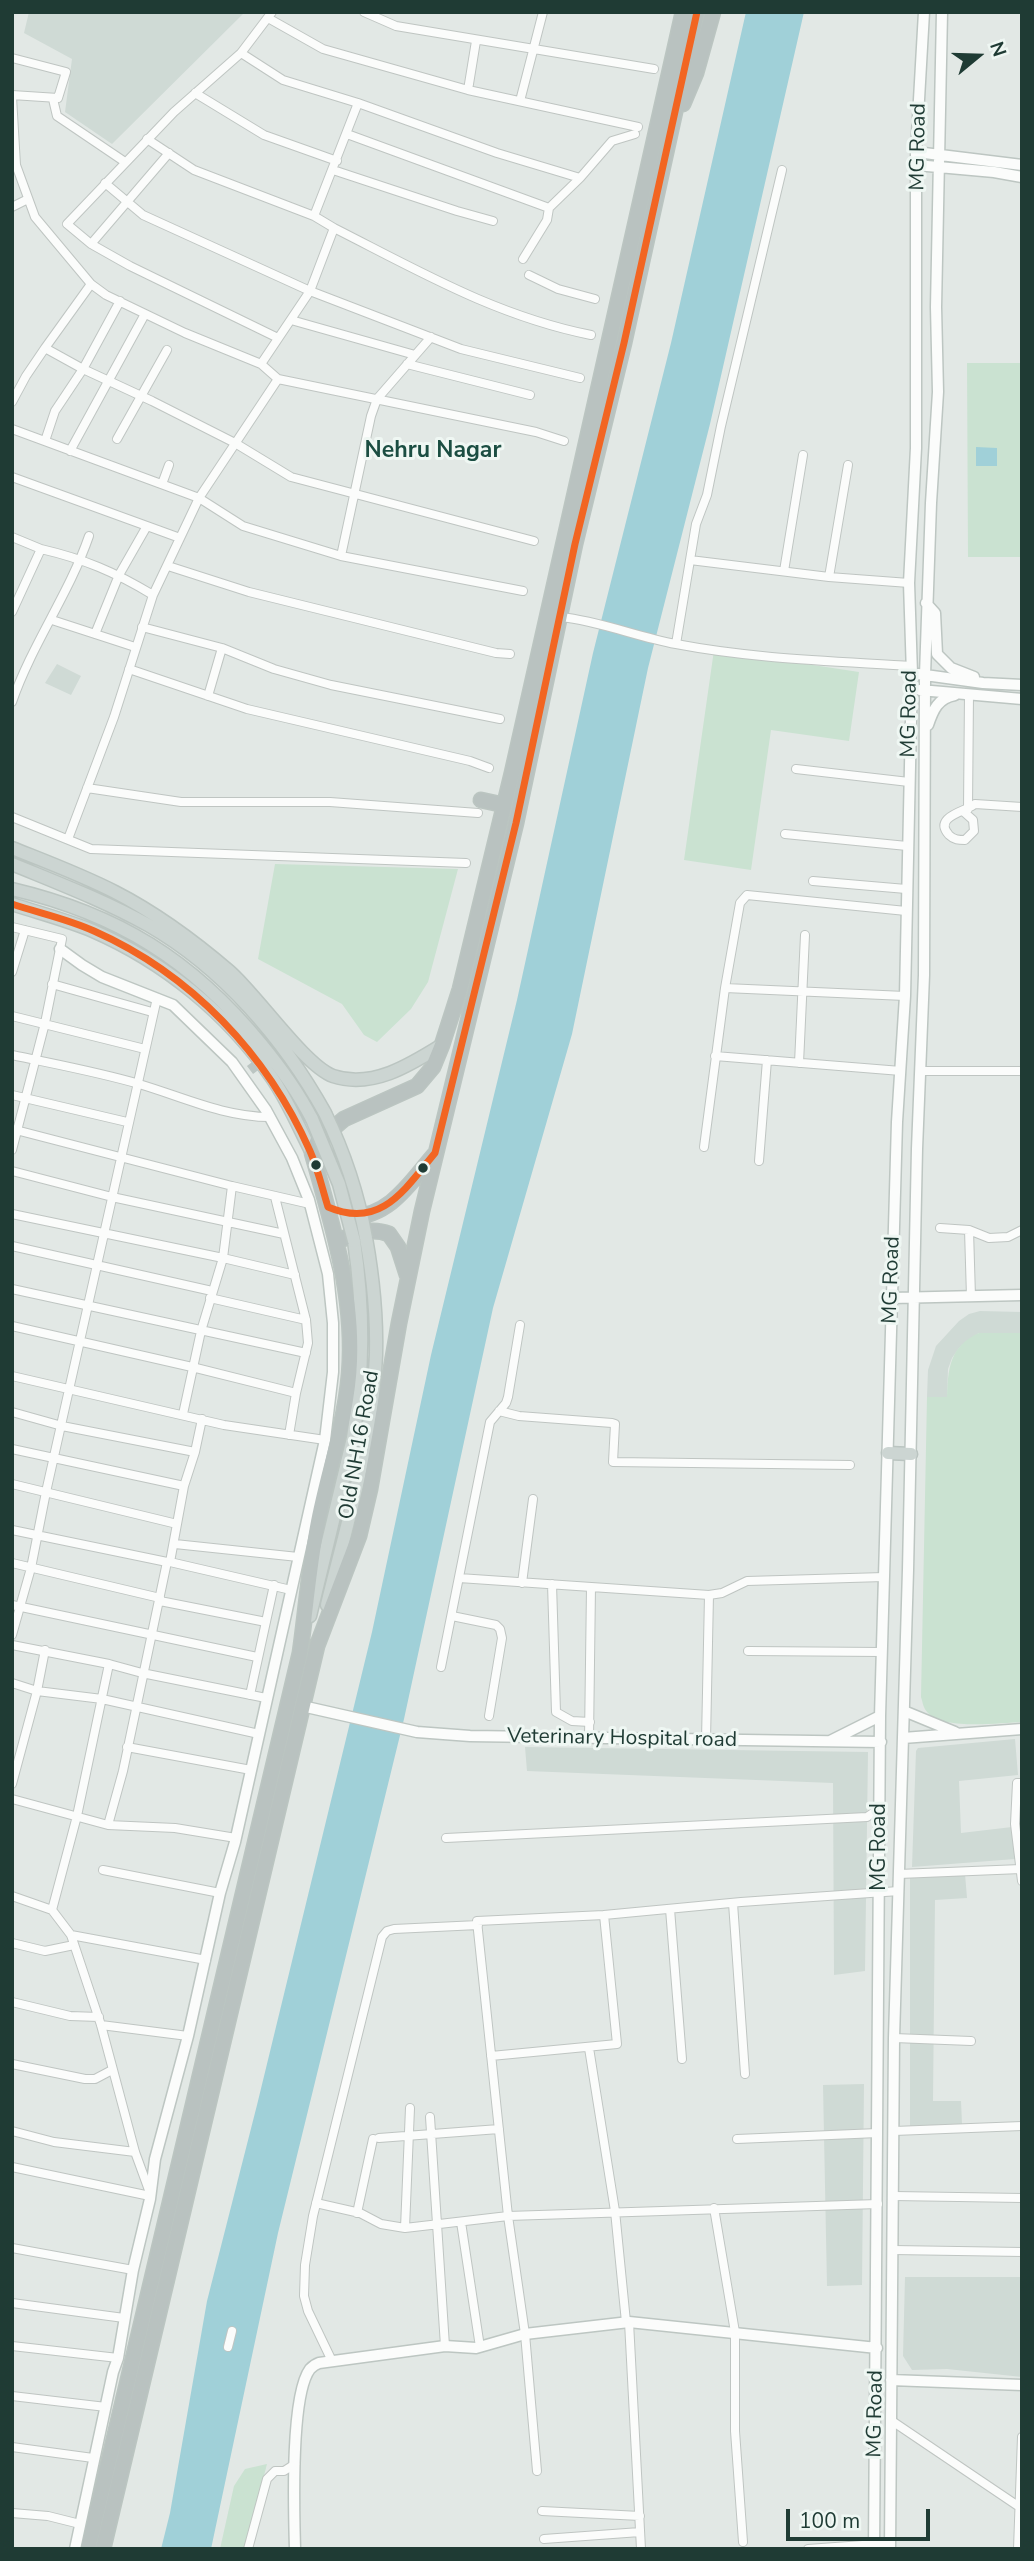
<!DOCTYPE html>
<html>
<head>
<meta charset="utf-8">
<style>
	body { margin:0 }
	#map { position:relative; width:1034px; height:2561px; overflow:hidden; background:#e2e8e5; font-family:"Nunito Sans",sans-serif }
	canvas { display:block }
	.frame { position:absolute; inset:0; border:14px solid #1f3b34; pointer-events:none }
	.north { position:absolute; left:943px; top:21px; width:70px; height:70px; -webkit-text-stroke:5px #eff7f3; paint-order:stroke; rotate:71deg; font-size:19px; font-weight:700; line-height:28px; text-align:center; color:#1f3b34 }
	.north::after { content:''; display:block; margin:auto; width:24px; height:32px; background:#1f3b34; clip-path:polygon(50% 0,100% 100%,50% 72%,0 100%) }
	.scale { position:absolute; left:786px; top:2509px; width:144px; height:32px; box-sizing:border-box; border:4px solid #1f3b34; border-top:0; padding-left:9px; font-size:21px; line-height:24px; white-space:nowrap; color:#1f3b34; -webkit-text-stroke:5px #eff7f3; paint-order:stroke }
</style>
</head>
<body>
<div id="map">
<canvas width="1034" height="2561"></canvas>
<div class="frame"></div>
<div class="north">N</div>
<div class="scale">100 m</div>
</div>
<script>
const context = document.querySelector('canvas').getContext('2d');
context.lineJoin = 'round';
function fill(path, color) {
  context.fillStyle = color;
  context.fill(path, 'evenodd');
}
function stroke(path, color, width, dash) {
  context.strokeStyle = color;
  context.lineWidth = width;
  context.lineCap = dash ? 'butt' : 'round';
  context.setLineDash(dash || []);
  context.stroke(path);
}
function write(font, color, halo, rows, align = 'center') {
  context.font = font + ' "Nunito Sans",sans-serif';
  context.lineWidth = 6;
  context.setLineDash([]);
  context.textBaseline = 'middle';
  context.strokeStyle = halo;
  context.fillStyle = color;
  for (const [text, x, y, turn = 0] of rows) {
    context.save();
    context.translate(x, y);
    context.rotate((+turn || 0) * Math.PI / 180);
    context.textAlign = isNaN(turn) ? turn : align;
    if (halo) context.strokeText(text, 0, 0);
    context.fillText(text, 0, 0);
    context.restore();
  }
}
const built = new Path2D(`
	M29,12H245L112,144L65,112L72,59L24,33Z
	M57,664L81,676L71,695L45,683Z
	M980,1311L1022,1312V1333H979L959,1348L952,1358L948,1369L947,1398L927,1397L928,1370L936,1346L959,1321L969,1314Z
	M1015,1739L1018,1775L959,1781L961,1833L1012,1827L1015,1859L912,1867L916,1751L918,1748Z
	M525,1747L868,1752L865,1971L834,1975L833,1783L527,1771Z
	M965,1874L967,1898L935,1900L933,2101H961L962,2124L910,2126V1876Z
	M864,2084L862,2285L827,2286L823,2085Z
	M905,2277H1022V2377L947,2369L912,2370L903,2356Z`);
const green = new Path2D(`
	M967,363H1022V557H968Z
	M714,650L859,672L849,741L771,730L751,870L684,860Z
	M275,864L458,869L428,982L411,1009L377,1042L364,1035L342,1004L258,959Z
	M979,1333H1022V1722C999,1723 943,1730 928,1713C923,1708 923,1703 921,1697L927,1397H947C948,1370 949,1346 979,1333Z
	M267,2464L245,2549H220L234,2486L245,2469Z`);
const water = new Path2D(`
	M746,12H804L710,424L648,668L572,1034L493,1308L404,1719L278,2233L211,2549H161L170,2513L207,2301L257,2105L372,1632L431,1355L517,1000L593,653L671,343Z
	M976,447L997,448V466H976Z`);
const secondaryTunnel = new Path2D(`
	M250,1070L267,1057`);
const street = new Path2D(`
	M272,12L241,53L174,112L67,224L91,244L130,266L278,338
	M364,12L396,26L654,69
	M268,18L323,49L468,90
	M476,41L468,90L638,127
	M241,53L283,80L358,103L497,153L580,178L612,141L635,134
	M12,58L66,72L58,98L12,95
	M195,93L264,135L337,161
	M12,97L16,165L35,217L91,284
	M53,99L57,116L125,162
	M520,101L543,12
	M347,134L549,208L580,178
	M147,139L194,170L314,216
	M333,170L457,211L493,221
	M105,183L143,215L310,291L461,349L580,378
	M12,207L28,199
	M334,228C419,271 496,316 591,335
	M91,244L169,153
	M523,259L547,220L549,208
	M529,275L558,289L595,299
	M291,320L415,355
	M45,348L91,284L106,295L185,333L261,364L278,379L536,432L564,441
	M261,364L310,291L334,228L314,216L358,103
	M407,364L530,395
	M12,402L26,376L45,348L83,369L152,401L235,443L291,477L534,541
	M12,429L199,498L243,526L341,556L371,416L377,399L431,337
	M117,439L167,350
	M45,441L55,411L83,369L120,301
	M70,451L145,314
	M12,477L180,538
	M162,484L169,465
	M12,537L41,549L12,612
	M41,549C84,559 115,572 153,595
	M341,556L523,591
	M690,560L829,577L909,583
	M168,566L249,592L496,653L510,654
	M784,571L803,455
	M829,577L848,465
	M561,617C600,621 637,637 676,644C754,659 833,661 912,666
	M52,620L135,647
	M142,627L222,648L274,669L331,685L500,719
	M95,634L119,575L147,526
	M676,644L696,524L707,495L721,426L782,170
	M129,669L247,709L470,761L489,768
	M208,696L222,648
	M12,702C32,644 69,594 89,536
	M796,769L909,782
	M87,788L181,802H330L478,813
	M968,809L969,694
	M964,812L973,820L974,831L965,840C959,840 954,840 949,835C932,816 968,811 975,804L1022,807
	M12,817L91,849L466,863
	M785,834L907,846
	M68,839L114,717L153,595L199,498L278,379
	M813,881L906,889
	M12,927L62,939L45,1023L12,1150
	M12,972L25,930
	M52,984L152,1012
	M725,988L905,996
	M12,1016L145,1049
	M12,1055C54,1064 98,1072 139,1084C183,1097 224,1117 270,1117
	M715,1056L901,1071
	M799,1063L805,935
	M920,1071H1022
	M12,1095L127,1122
	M12,1129L232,1186L310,1204
	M704,1147L725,988L740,903L747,895L906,911
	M759,1161L767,1060
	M12,1171L112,1197L284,1234
	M275,1197L306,1320L308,1343L296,1393L289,1435
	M12,1214L223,1258L295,1275
	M940,1228L969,1230L989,1238L1008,1237L1022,1230
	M969,1230L971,1297
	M12,1246L212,1291
	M12,1289L306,1353
	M210,1298L306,1320
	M12,1326L192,1367L296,1393
	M12,1376L224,1425L325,1440
	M499,1411L519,1416L612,1423L615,1424L613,1462L850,1465
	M12,1412L62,1426L195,1452
	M183,1414L201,1331L223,1258L232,1186
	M12,1449L184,1486
	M12,1484L177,1524
	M12,1530L167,1562L123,1771L108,1825
	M175,1544L298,1557
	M167,1562H170L184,1486L195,1452L202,1419
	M170,1562L291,1590
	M12,1563L160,1598
	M459,1578L709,1595L722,1593L747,1581L884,1577
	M522,1583L533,1499
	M552,1584L556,1712L572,1721L590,1722
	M160,1601L266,1622
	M12,1605L257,1657
	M452,1616L496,1625L500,1629L502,1638L489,1716
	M12,1635L31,1568L46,1492L157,998
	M12,1645L109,1664
	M748,1651L882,1652
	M441,1667L490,1422L506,1403L508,1397L520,1325
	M12,1683L37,1691L102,1699L259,1734
	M250,1695L274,1585
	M589,1738L591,1587
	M706,1740L709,1595
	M127,1747L251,1770
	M1022,1783H1017L1015,1824L1022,1881
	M12,1784L37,1691L45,1650
	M12,1799L108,1825L175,1828L236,1838
	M446,1838L867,1817L880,1808
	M103,1870L220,1893
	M899,1874L1021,1869
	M12,1896L52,1910L71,1935L101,2025L135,2152L150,2193
	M733,1903L745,2074
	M670,1909L682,2059
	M52,1910L77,1816L109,1664L142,1673L266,1698
	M71,1935L206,1960
	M12,1943L45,1951L74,1945
	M12,2002L70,2016L99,2017
	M101,2025L188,2036
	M894,2038L971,2041
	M589,2048L615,2211L626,2322
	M491,2056L617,2044L604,1915
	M12,2064L85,2079H95L112,2070
	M430,2117L445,2346
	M12,2131L54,2142L135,2152
	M894,2131L1022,2126
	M379,2138L499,2129
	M737,2139L878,2133
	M12,2167L150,2196
	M894,2196L1022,2198
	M316,2203L360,2213L381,2224L405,2228L508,2216L878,2204
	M714,2208L735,2332V2431L743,2542
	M357,2213L373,2139
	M461,2222L480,2347
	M405,2228L410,2108
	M12,2248L133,2270
	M893,2250L1022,2252
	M12,2303L124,2318
	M629,2322L641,2549
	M12,2346L118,2358
	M228,2347L232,2331
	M332,2361L308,2311L304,2296L305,2265L313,2216L382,1937L387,1931L394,1929L478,1925
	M12,2396L106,2407
	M892,2421L1018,2506
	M12,2447L93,2458
	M537,2471L525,2334L508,2216L477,1921L604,1915L741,1902L899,1891
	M542,2511L640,2516
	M12,2513L48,2516L80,2524
	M544,2539L640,2532
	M248,2549L267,2479L275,2471H284L295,2464
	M808,2549L890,2543
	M1018,2549L1022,2437`);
const secondary = new Path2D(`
	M916,152L1022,165
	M916,165L994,172L1022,177
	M926,603L935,613L937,654L951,668L974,677
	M918,674L983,683L1022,685
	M920,690L1022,699
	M928,725C933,710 938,698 955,695
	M60,949L82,965L102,977L173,1005L232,1062L266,1110L292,1158L309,1200L328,1274L333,1323V1372L325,1440L235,1842L220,1893L188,2036L155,2159L150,2199L133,2270L118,2358L113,2372L75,2549
	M892,1298L1022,1295
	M302,1706L417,1732L470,1736L881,1742
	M904,1711L955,1732
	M903,1738L1022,1729
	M830,1741L880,1716
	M891,2380L1022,2385
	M295,2549C294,2512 290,2396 310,2369C312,2367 316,2364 319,2363L445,2346L476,2348L525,2334L629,2322L877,2348
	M874,2549L880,1716L897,1122L905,996L912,674L909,583L916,448V152L924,12
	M890,2549L894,2038L908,1570L917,1149L924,975L925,675L931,503L938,392L936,307L942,12`);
const primary = new Path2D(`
	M12,848C47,862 82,875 115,892C156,913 194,941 229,971C256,994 305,1066 333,1076C372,1089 410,1065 442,1045
	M12,864C58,883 105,901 148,925C223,968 284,1039 325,1113
	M12,889C118,914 192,960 261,1044C280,1067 298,1092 312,1119
	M12,904C39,913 67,920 93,931C164,962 227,1013 272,1078C288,1101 299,1128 312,1153
	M888,1453L911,1454
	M327,1605C347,1523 373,1440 376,1355C377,1315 373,1277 366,1238
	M310,1616L353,1438C364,1371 364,1308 354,1241`);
const highway = new Path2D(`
	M683,104L696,73L713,12
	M481,800L504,805
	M350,1216C389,1219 412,1180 435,1154
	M337,1242C353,1233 371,1227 389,1234L398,1247L407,1275
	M88,2549L300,1653C306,1611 309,1569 317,1527C327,1471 348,1418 350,1361C353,1290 331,1220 312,1153L317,1142L344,1119L417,1086L433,1067L442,1045L460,989L512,773L683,12
	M103,2549L317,1646L359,1536L370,1489L399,1323L422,1211L516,823L575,544L624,343L697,12`);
const primaryBridge = new Path2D(`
	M325,1113C345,1154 358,1194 366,1238
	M312,1119L339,1184L354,1241`);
const bus1 = new Path2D(`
	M12,904C39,913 68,919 94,931C191,974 267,1054 310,1151C318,1169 322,1188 328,1207C381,1230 405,1189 435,1153L516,823L575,544L624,343L697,12`);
const markers = [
	[316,1165,6,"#1f3b34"],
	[423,1168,6,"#1f3b34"]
];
const streetNames = [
	["MG Road",919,147,-89],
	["MG Road",910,714,-89],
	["MG Road",892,1280,-88],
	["Old NH16 Road",360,1445,-80],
	["Veterinary Hospital road",622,1739,1],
	["MG Road",880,1847,-90],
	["MG Road",876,2414,-89]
];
const neighbourhoodNames = [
	["Nehru Nagar",433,451]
];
fill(built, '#cfdad5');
fill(green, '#cae2d1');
fill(water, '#a0d0d8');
stroke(secondaryTunnel, '#bbc5c2', 10, [10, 5]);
stroke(street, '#bfc5c2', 10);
stroke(secondary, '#bdc6c2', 13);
stroke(primary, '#bbc5c1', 15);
stroke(highway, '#bbc5c1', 17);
stroke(street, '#fbfcfb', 8);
stroke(secondary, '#fbfcfb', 10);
stroke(primary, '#ccd5d2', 12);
stroke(highway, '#b9c2c0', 14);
stroke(primaryBridge, '#bbc5c1', 15, []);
stroke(primaryBridge, '#ccd5d2', 12);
stroke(bus1, '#f26522', 7);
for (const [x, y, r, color] of markers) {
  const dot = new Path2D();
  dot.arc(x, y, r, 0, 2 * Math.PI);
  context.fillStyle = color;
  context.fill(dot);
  stroke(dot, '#eff7f3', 2.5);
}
write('21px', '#1f3b34', '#eff7f3', streetNames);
write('bold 23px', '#1b4e42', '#eff7f3', neighbourhoodNames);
</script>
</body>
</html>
